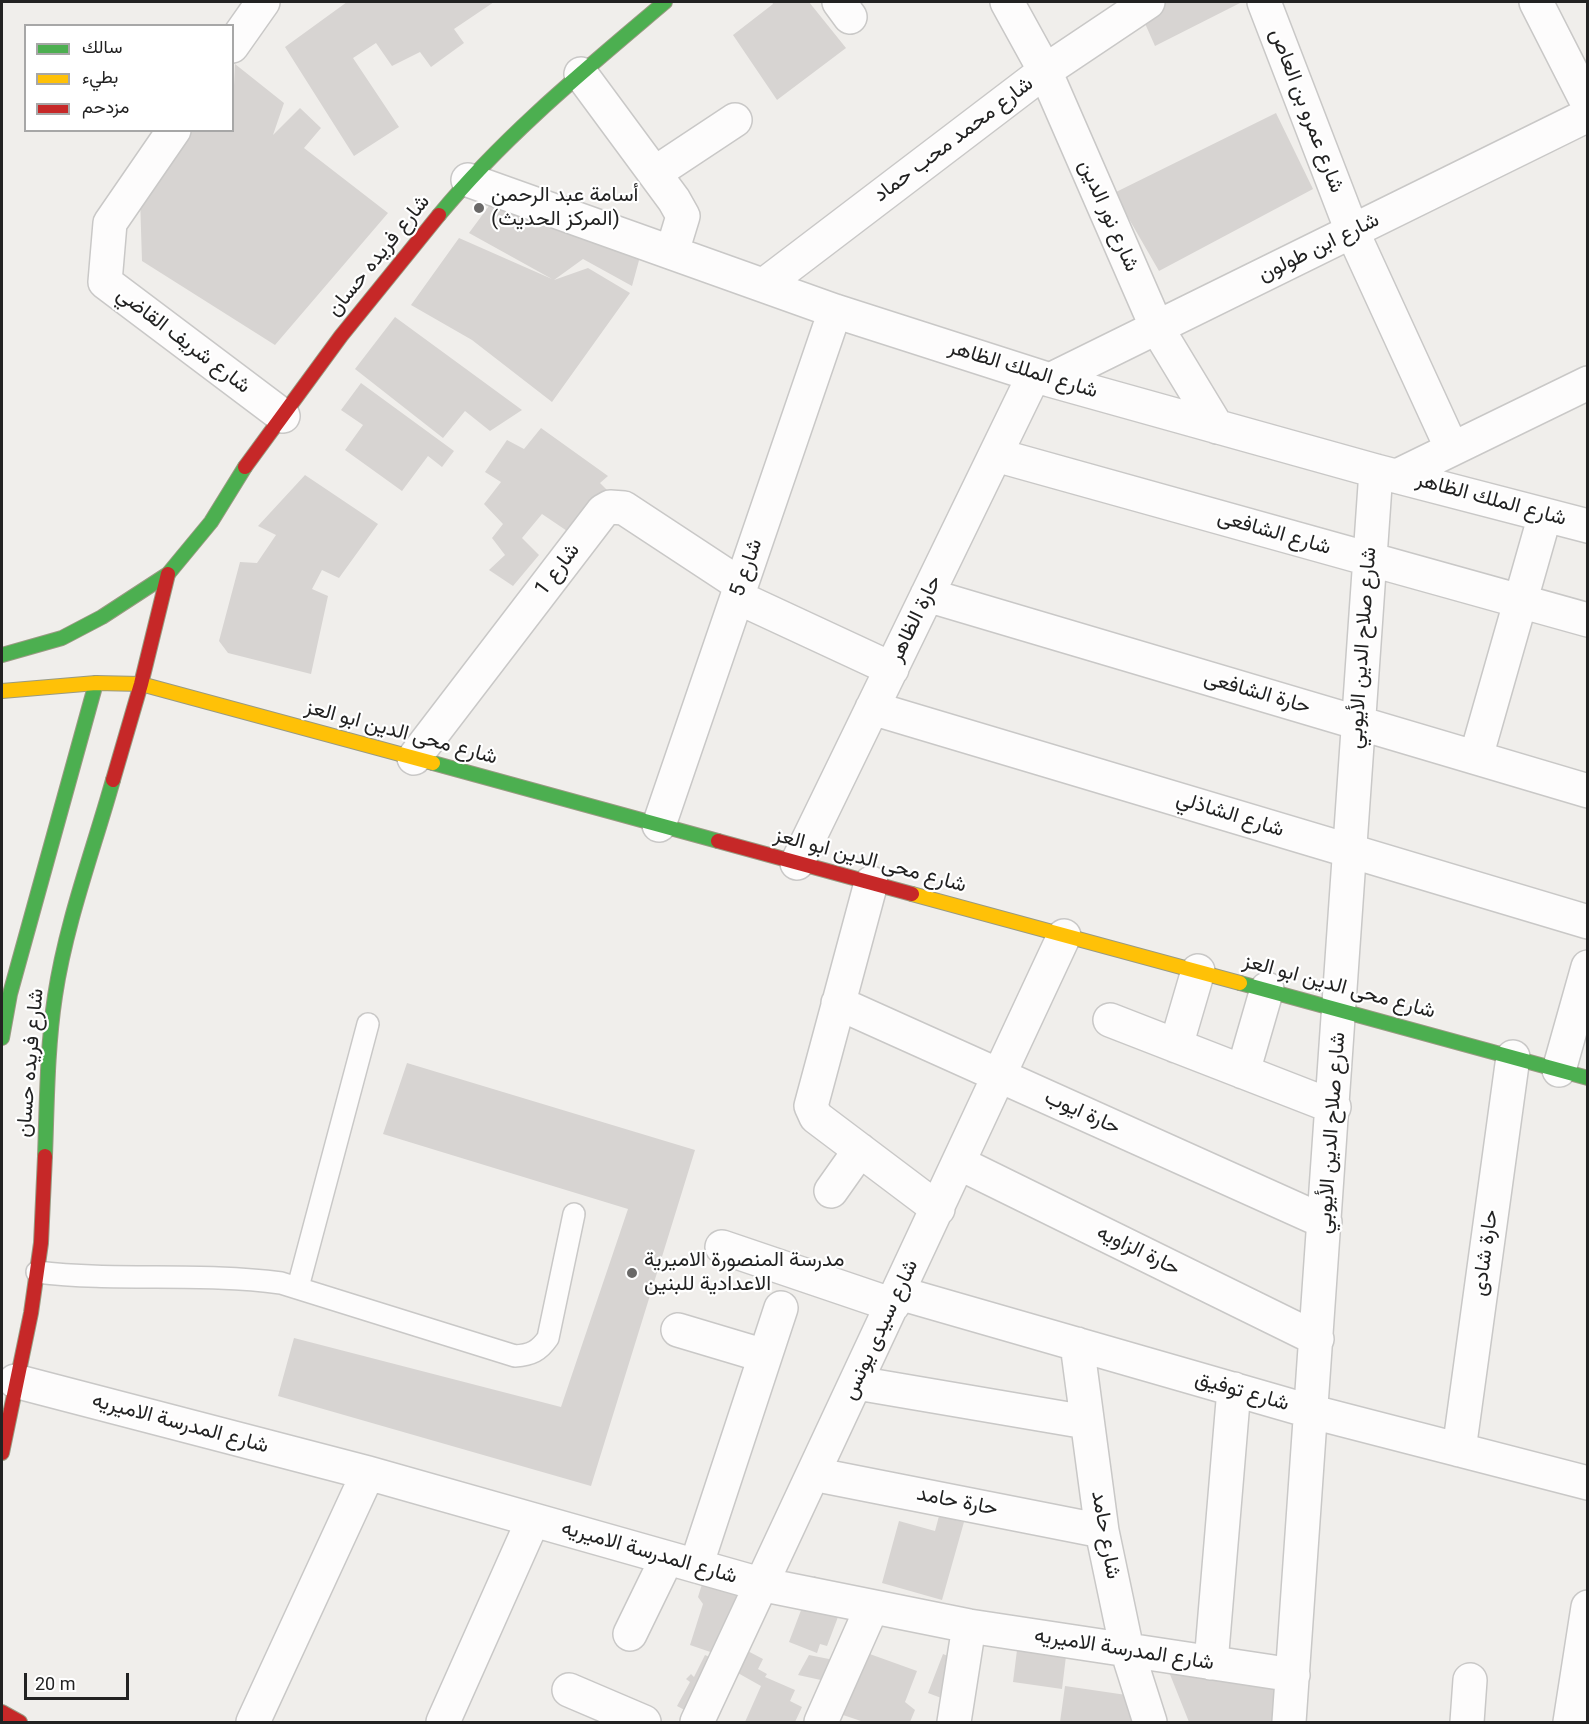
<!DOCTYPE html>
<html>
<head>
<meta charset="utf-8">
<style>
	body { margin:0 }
	#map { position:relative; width:1589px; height:1724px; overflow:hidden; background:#f0eeeb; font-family:Roboto,Vazirmatn,sans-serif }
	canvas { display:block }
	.frame { position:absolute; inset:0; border:3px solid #222; pointer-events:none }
	.legend { position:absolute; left:24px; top:24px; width:210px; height:108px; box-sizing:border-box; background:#fff; border:2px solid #a7a7a7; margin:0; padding:8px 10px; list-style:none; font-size:18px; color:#222 }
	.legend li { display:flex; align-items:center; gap:12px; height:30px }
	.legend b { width:30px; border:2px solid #a7a7a7 }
	.scale { position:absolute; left:24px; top:1673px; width:105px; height:27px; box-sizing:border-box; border:3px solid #222; border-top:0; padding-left:8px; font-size:18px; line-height:21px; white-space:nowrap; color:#222; -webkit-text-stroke:4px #fff; paint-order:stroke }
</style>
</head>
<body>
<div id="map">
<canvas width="1589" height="1724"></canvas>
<div class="frame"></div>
<ul class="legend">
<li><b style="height:8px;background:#4caf50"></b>سالك</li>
<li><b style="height:8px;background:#ffc107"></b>بطيء</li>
<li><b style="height:8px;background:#c62828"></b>مزدحم</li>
</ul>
<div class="scale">20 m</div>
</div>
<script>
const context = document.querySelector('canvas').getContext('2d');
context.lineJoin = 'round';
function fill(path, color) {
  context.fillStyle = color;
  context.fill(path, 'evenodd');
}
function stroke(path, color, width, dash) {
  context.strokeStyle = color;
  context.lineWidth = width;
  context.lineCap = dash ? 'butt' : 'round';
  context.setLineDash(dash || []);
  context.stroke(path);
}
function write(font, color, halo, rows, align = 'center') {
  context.font = font + ' Roboto,Vazirmatn,sans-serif';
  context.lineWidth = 4.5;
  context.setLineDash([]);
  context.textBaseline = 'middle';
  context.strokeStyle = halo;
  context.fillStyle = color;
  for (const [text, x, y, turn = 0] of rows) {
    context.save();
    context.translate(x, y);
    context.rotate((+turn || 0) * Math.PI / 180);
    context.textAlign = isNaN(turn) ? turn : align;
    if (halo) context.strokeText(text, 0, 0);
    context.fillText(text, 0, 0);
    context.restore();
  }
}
const building = new Path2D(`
	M347,2H494L454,29L464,43L431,67L420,52L392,66L376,43L353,58L399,127L354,156L285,47Z
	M772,2H809L846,48L777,100L733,35L773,4Z
	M1149,2H1242L1155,46L1143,19Z
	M235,64L284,103L273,135L300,108L321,128L304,148L388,213L275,345L142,261L140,198L187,130H232Z
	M1276,113L1313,189L1159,271L1114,193Z
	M500,191L644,242L632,286L583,259L554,280L588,268L630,293L552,402L472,340L411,305L459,238L552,279L469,233Z
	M395,317L522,410L490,431L465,411L443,438L355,369Z
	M361,383L454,451L442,467L428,456L402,491L345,450L363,425L341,410Z
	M541,428L608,476L600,483L616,499L573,535L542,514L522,538L539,555L513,586L489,570L505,555L492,538L503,524L484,504L501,482L485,472L507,440L524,449Z
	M305,475L378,524L339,578L322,570L312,589L328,596L311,674L228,653L219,641L240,562L257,563L276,535L258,526Z
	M407,1063L695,1150L591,1486L278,1396L294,1338L561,1407L628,1209L383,1134Z
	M939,1516L964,1522L942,1600L882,1583L899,1521L935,1531Z
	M707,1568L743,1579L719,1655L690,1645L703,1604L698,1597Z
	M814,1576L849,1588L827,1646L820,1644L817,1653L789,1642Z
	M1018,1642L1067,1648L1062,1689L1013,1682Z
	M740,1647L763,1659L758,1669L767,1674L765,1677L795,1690L790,1701L802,1707L795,1722H745L761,1686L729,1668Z
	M867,1653L917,1671L905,1702L915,1710L910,1722H864L843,1715Z
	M943,1654L972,1666L968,1708L928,1693Z
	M705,1655L712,1658L696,1716L677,1706L690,1682L686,1679L691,1674L694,1677Z
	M809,1655L834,1660L830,1682L798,1675Z
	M1165,1662L1295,1678L1289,1722H1189Z
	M1065,1686L1140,1697L1136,1722H1060Z`);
const lane = new Path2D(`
	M37,1272C118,1282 200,1272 281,1283L515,1356C531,1355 539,1351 548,1338L574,1214
	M298,1287L368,1024`);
const street = new Path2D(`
	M839,2L850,17
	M1007,2L1045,71L1157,328L1217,427
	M1264,2L1352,231L1452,449
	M1536,2L1588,104
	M232,46L263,2
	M581,74L674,200L683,216L672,252
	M174,130L110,223L105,282L283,416
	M655,173L735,120
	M468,180L835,311L1050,380L1376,471L1588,526
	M764,285L1045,71L1148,2
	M1050,380L1588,115
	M996,455L1588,620
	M1397,476L1588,383
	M927,595L1588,791
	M737,597L892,669
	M872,708L1588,922
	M1476,757L1545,515
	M414,758L603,511L610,507L624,508L741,585
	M659,825L835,311
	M797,863L1034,375
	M871,883L811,1106L816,1117L938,1209
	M838,1003L1325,1222
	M1110,1020L1334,1107
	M1176,1046L1198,971
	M1559,1070L1588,967
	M1243,1072L1267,989
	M959,1163L1317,1339
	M831,1191L860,1150
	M722,1247L893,1305
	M899,1293L1309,1411L1588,1483
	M678,1330L765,1356
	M1077,1344L1102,1531L1127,1650L1150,1722
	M15,1381L368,1473L760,1584L969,1626L1293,1675
	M857,1383L1086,1422
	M1459,1450L1513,1057
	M813,1474L1102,1531
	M696,1566L781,1308
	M630,1634L667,1558
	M1211,1663L1234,1389
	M569,1690L644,1722
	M253,1722L368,1473
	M443,1722L533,1520
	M697,1722L1064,936
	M821,1722L872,1607
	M954,1722L969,1626
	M1289,1722L1376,471
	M1467,1722L1470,1680
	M1570,1722L1588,1607`);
const fast = new Path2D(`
	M439,215C505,135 586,69 665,2
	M2,655L62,638L102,617L168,574L211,522L245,467
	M433,763L718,841
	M1240,983L1588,1078
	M2,1038L10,994L96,683
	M45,1156C47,1103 47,1049 55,996C66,923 93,851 113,780`);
const slow = new Path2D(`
	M2,691L96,683L141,684L433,763
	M912,894L1240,983`);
const jam = new Path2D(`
	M245,467L341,336L439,215
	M113,780L141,684L168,574
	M718,841L912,894
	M2,1453L31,1313L41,1243L45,1156
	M2,1712L20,1722`);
const markers = [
	[479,208,6,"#6a6968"],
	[632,1273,6,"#6a6968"]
];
const streetNames = [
	["شارع عمرو بن العاص",1306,111,69],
	["شارع محمد محب حماد",954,140,-37],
	["شارع نور الدين",1108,216,66],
	["شارع ابن طولون",1319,248,-26],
	["شارع فريده حسان",379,256,-51],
	["شارع شريف القاضي",183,341,37],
	["شارع الملك الظاهر",1023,370,17],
	["شارع الملك الظاهر",1491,500,15],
	["شارع الشافعى",1274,533,16],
	["شارع 5",747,568,-71],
	["شارع 1",558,570,-53],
	["حارة الظاهر",916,619,-64],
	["شارع صلاح الدين الأيوبي",1363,648,-86],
	["حارة الشافعى",1257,693,16],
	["شارع محى الدين ابو العز",401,733,15],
	["شارع الشاذلي",1230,815,17],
	["شارع محى الدين ابو العز",870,861,15],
	["شارع محى الدين ابو العز",1339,987,15],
	["شارع فريده حسان",31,1063,-85],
	["حارة ايوب",1082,1113,24],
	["شارع صلاح الدين الأيوبي",1332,1133,-86],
	["حارة الزاويه",1138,1251,26],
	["حارة شادى",1486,1253,-82],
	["شارع سيدى يونس",881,1330,-65],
	["شارع توفيق",1242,1392,16],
	["شارع المدرسة الاميريه",180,1424,15],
	["حارة حامد",957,1502,11],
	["شارع حامد",1105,1535,80],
	["شارع المدرسة الاميريه",649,1553,16],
	["شارع المدرسة الاميريه",1124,1650,9]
];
const poiNames = [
	["أسامة عبد الرحمن",491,196],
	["(المركز الحديث)",491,220],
	["مدرسة المنصورة الاميرية",644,1261],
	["الاعدادية للبنين",644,1285]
];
fill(building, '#d7d4d2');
stroke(lane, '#c9c8c7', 24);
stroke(street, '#c9c8c7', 36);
stroke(fast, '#999a82', 16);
stroke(slow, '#999a82', 16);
stroke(jam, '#999a82', 16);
stroke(lane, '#fdfcfc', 21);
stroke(street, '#fdfcfc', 33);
stroke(fast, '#4caf50', 14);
stroke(slow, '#ffc107', 14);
stroke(jam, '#c62828', 14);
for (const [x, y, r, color] of markers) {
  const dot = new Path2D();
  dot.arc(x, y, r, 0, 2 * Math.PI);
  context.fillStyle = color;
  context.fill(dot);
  stroke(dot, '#fff', 2);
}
write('21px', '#222', '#fff', streetNames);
write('21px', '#222', '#fff', poiNames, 'left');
</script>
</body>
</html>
